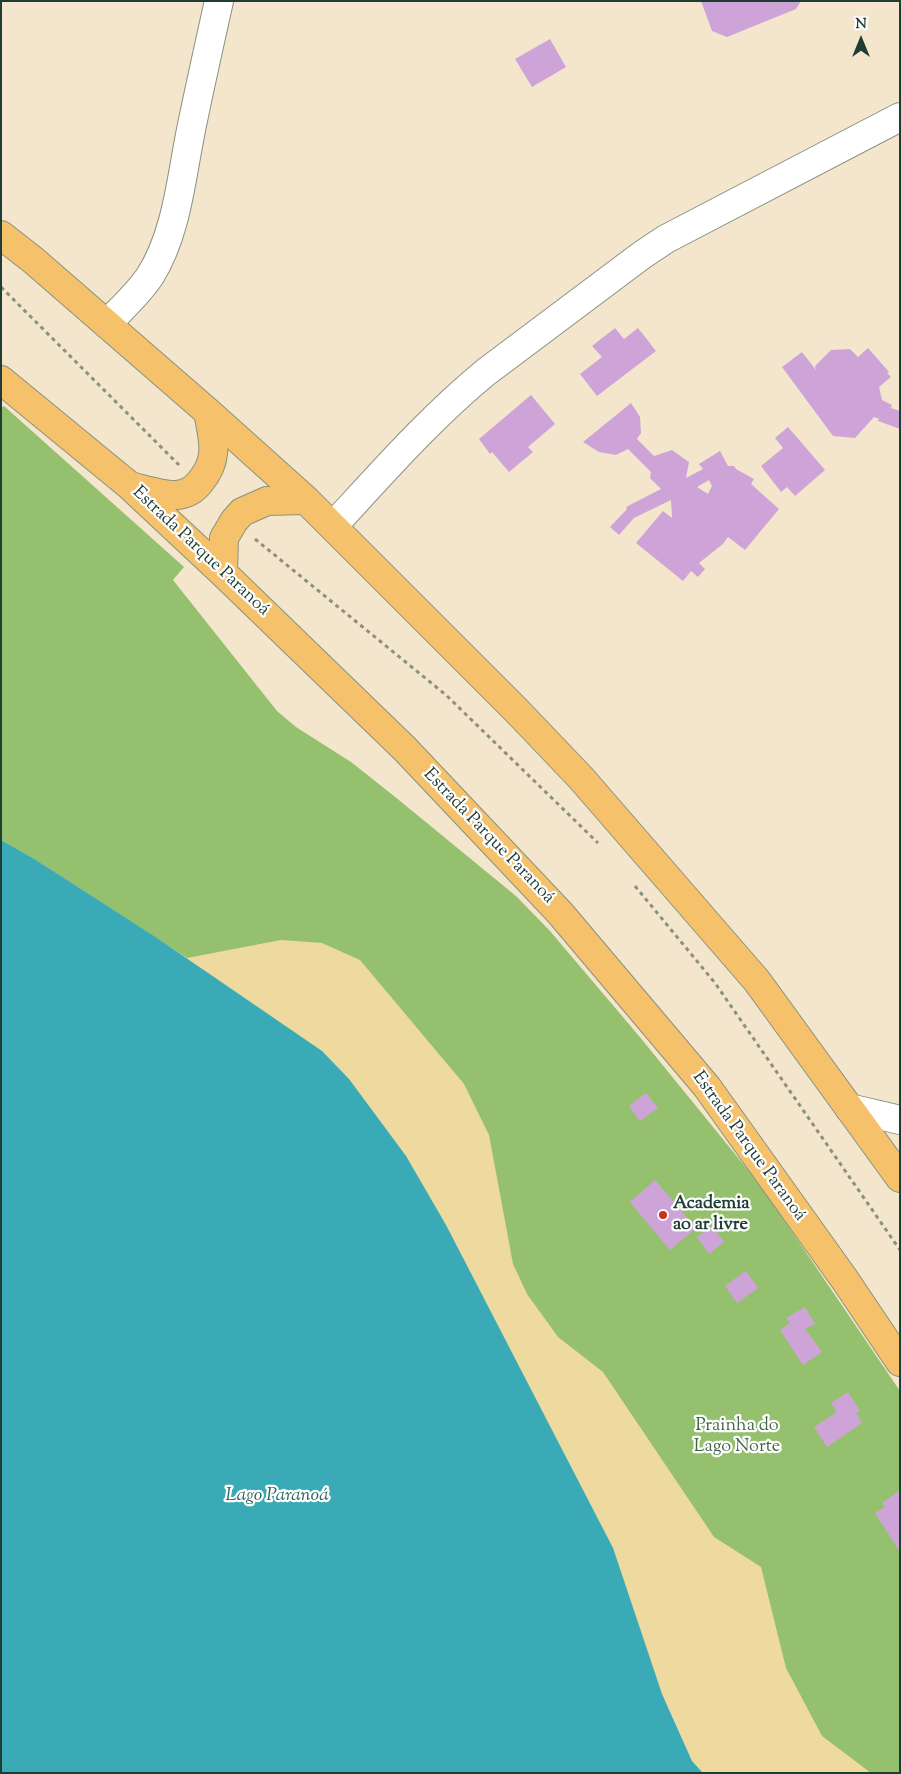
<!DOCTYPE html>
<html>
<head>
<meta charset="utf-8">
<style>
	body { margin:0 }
	#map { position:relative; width:901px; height:1774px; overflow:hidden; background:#f3e6cd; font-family:"Sorts Mill Goudy",serif }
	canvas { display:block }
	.frame { position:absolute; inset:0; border:2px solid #1f3d34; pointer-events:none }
	.north { position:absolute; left:836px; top:15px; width:50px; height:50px; -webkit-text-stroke:4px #fff; paint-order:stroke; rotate:0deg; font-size:14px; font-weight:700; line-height:20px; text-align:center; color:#1f3d34 }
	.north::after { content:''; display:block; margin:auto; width:18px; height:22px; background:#1f3d34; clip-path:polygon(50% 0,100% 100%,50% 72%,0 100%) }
</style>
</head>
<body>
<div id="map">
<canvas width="901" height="1774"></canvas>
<div class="frame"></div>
<div class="north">N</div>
</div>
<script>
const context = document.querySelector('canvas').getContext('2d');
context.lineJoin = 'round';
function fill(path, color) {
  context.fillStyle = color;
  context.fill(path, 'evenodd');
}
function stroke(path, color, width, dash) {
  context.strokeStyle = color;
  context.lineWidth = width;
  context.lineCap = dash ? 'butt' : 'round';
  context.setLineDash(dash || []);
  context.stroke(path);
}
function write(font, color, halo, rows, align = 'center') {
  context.font = font + ' "Sorts Mill Goudy",serif';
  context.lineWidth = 4.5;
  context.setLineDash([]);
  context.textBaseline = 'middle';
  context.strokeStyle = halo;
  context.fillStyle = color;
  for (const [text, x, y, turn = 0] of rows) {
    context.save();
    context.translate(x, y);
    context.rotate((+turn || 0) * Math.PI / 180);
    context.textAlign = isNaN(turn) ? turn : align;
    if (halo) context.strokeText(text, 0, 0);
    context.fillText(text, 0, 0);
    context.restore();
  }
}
const green = new Path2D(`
	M4,406L184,567L173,580L277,711L296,727L351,762L394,796L516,896L550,931L639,1036L761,1186L900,1391V1773H703L662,1694L613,1548L446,1225L406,1156L349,1079L322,1051L187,958L33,858L1,840V408Z`);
const sand = new Path2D(`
	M281,940L322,943L360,960L464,1084L489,1135L513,1264L527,1294L558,1337L603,1372L714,1537L761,1567L786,1668L822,1736L871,1773H703L692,1761L662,1694L613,1548L446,1225L406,1156L349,1079L322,1051L187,958Z`);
const water = new Path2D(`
	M1,840L33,858L157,938L322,1051L349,1079L406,1156L446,1225L613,1548L662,1694L692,1761L703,1773H1Z`);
const building = new Path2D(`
	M701,1H801L796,9L727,37L712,31Z
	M550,39L566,67L532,87L515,59Z
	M615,328L624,339L638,328L656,351L597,396L580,374L602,357L592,346Z
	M868,348L889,372L887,373L891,377L879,387L882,400L892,405L891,408L900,411V429L878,421L879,419L874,417L855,438L833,436L782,367L802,352L816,370L815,366L831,350L850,349L858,357Z
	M531,395L555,424L528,447L533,452L509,472L492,452L490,454L479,439Z
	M631,403L640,417L641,433L637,439L654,456L672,450L689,462L686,478L703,469L699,464L720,451L728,466H734L736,469L754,479L751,484L779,509L745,550L728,537L723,544L699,563L705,569L698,577L691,571L683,581L636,543L663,511L672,518L671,500L634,518L619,535L610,527L627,509L626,507L661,489L650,478L651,472L628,449L616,455L599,452L583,442ZM709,480L712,486L708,494L697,487Z
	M788,427L825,470L795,496L787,487L781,492L761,466L783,448L775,438Z
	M646,1093L658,1108L640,1121L629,1106Z
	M655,1180L696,1228L670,1250L630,1202Z
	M712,1226L724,1242L709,1254L697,1237Z
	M746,1271L758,1288L737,1303L725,1286Z
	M805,1307L815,1324L805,1329L822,1352L803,1365L780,1330L790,1323L786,1318Z
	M848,1392L860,1411L856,1413L862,1423L827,1447L814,1427L837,1412L831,1403Z
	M899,1491L900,1548L898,1549L875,1513L885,1507L882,1503Z`);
const path = new Path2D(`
	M1,287L179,465
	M255,539L446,695L598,843
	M635,886L715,983L900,1250`);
const minor = new Path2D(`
	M107,324C121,309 138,294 150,276C176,235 181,181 190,135C199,90 209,46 219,1
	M333,526C382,473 430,418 486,372L642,255L666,239L900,117
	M849,1108L900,1120`);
const major = new Path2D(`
	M1,235L33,260L208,412L306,500L517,711L581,778L757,981L900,1178
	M1,380L130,486L223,573L405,749L560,913L707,1087L845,1280L900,1362
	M130,486C143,489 164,496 177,495C187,494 194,490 200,482C220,459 213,439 208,412
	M223,573L224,538L234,521L242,512L267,501L306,500`);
const markers = [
	[663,1215,5,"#c8321e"]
];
const streetNames = [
	["Estrada Parque Paranoá",200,552,43],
	["Estrada Parque Paranoá",488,837,46],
	["Estrada Parque Paranoá",748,1147,54]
];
const poiNames = [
	["Academia",673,1205],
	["ao ar livre",673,1226]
];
const parkNames = [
	["Prainha do",737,1427],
	["Lago Norte",737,1448]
];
const waterNames = [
	["Lago Paranoá",277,1497]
];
fill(green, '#95c16f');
fill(sand, '#eeda9e');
fill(water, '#3aabb6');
fill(building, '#cea4d8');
stroke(minor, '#899280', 30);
stroke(major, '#899280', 30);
stroke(path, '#899280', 3, [4, 4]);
stroke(minor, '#fff', 28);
stroke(major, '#f5c16b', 28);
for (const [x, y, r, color] of markers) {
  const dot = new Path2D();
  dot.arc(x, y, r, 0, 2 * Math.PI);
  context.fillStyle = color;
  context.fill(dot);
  stroke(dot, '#fff', 2);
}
write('18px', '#1f3d34', '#fff', streetNames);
write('bold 18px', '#1f3d34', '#fff', poiNames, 'left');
write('18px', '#426546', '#fff', parkNames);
write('italic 19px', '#286462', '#fff', waterNames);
</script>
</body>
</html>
